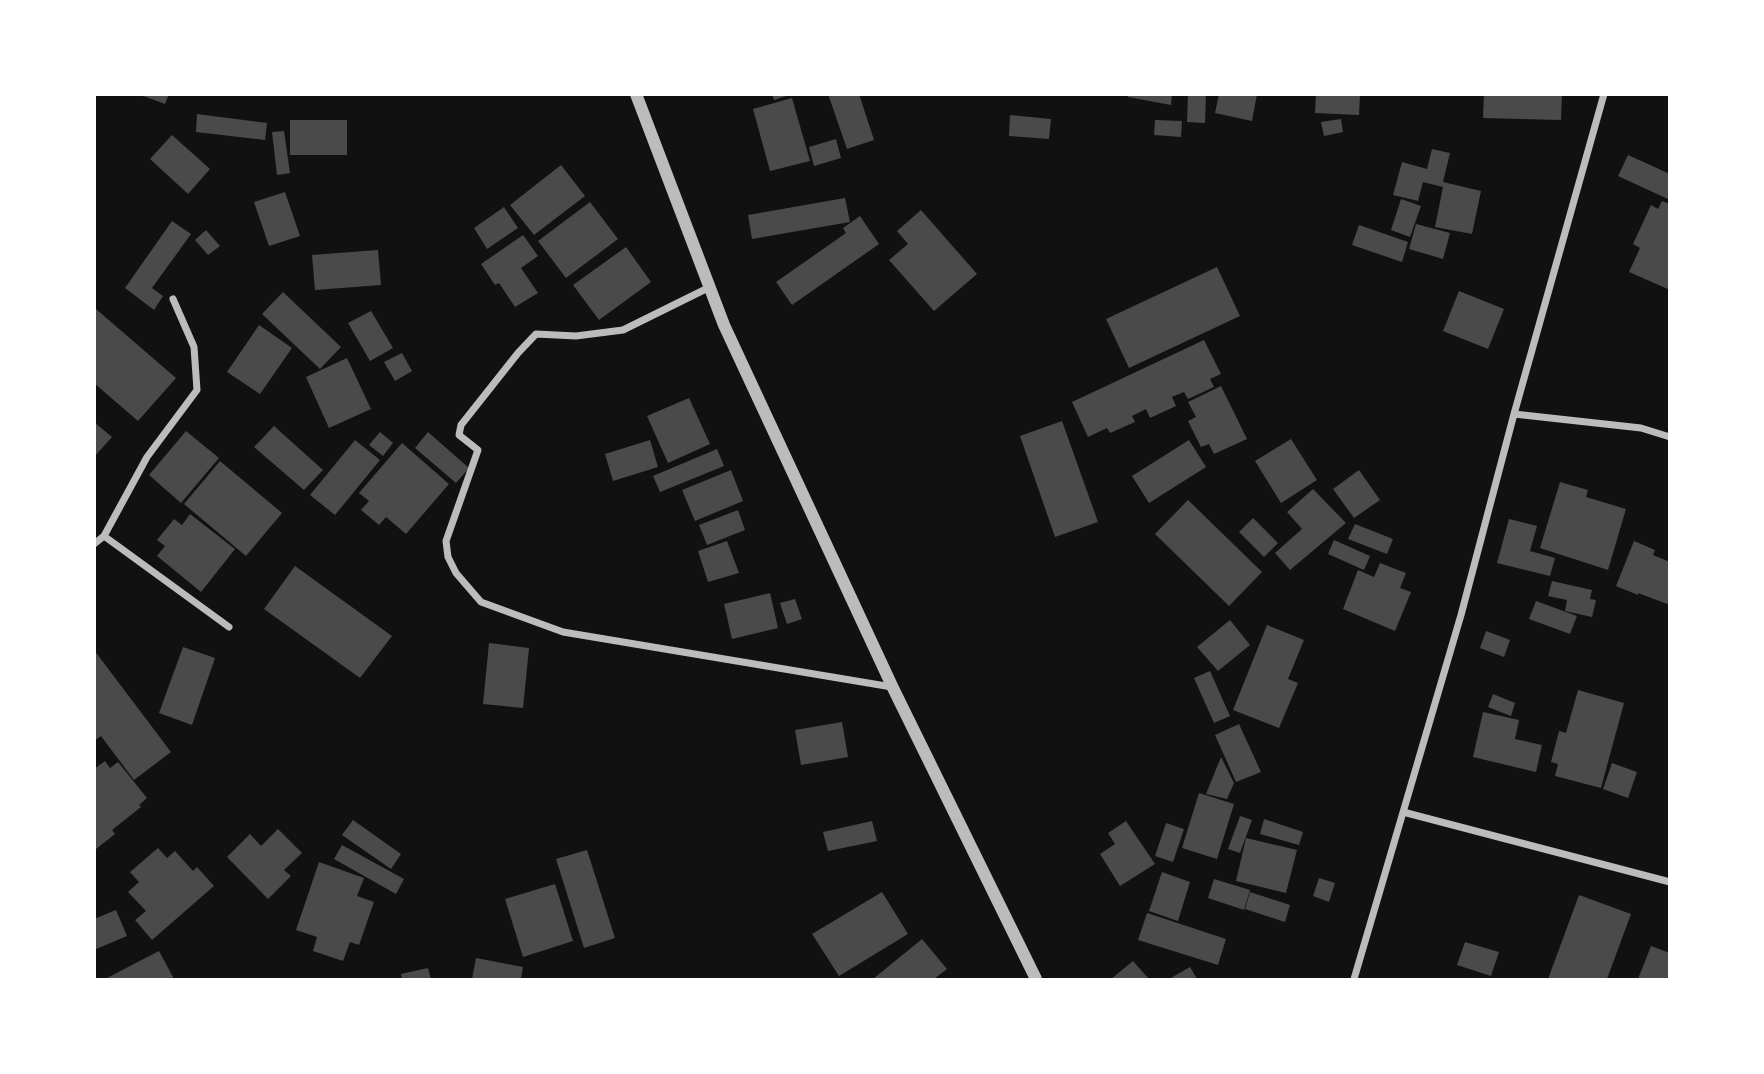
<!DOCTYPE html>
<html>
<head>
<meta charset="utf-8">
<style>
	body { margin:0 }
	#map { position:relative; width:1764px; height:1074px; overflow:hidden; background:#111; font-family:"Public Sans",sans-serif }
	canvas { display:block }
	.frame { position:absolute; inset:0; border:96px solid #fff; pointer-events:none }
</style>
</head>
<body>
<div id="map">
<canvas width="1764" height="1074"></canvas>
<div class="frame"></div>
</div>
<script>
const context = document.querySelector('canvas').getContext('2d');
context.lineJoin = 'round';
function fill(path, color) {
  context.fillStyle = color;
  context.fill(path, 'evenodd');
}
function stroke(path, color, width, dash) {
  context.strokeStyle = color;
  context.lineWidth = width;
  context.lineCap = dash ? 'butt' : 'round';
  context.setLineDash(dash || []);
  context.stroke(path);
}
const building = new Path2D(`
	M138,94H169L165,104Z
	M772,94H789V95L774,100Z
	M828,94H859L874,140L847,149Z
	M1128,94H1172L1171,105L1128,97Z
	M1188,94H1206L1205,123L1187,122Z
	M1219,94H1257L1252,121L1215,113Z
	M1316,94H1360L1359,115L1315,113Z
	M1484,94H1562L1561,120L1483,118Z
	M792,98L810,161L770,171L753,109Z
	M197,114L267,123L265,140L196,132Z
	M1010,115L1051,119L1049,139L1009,136Z
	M1341,119L1343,132L1324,136L1321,122Z
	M290,120H347V155H290Z
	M1155,120L1182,121L1181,137L1154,135Z
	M284,131L290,173L277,175L272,132Z
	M172,135L210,169L188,194L150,159Z
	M836,139L841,158L814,166L809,147Z
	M1432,149L1450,153L1443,182L1481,191L1472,234L1435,227L1443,187L1423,182L1418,201L1393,195L1402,162L1427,169Z
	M1628,155L1670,174V200L1618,176Z
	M561,165L585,196L534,235L510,205Z
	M285,192L300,236L269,246L254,202Z
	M845,198L850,222L752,239L748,215Z
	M1401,199L1421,206L1410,237L1391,230Z
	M1662,201L1670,204V290L1629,272L1640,248L1633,244L1651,205L1658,209Z
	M590,202L618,239L566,278L538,241Z
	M504,207L518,228L487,249L474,228Z
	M921,210L977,274L934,311L889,260L908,244L897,231Z
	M860,216L879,244L792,305L776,282L846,233L843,228Z
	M172,221L191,234L152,288L163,296L154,310L125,288Z
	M1416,224L1450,233L1443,259L1409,249Z
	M1359,225L1408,242L1402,262L1352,245Z
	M206,230L220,246L208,255L195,240Z
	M523,235L538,256L521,268L538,293L515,307L499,283L495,285L481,264Z
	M626,247L651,282L599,320L573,285Z
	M378,250L381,285L315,290L312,255Z
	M1217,267L1240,316L1129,368L1106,319Z
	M1459,291L1504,309L1488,349L1443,331Z
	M283,292L341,347L320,369L262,314Z
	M96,309L176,378L138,421L94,383Z
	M371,311L393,348L370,361L348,323Z
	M259,325L292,348L260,394L227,372Z
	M1204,340L1221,374L1210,379L1214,387L1188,399L1184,392L1172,397L1176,406L1150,418L1146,409L1132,416L1135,422L1110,433L1107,428L1088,437L1072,402Z
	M402,353L412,371L395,381L384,362Z
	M347,358L371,409L329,428L306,377Z
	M1221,386L1247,439L1214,454L1209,444L1201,447L1188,421L1196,417L1188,402Z
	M689,398L710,444L668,463L647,416Z
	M1062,421L1098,522L1055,537L1020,436Z
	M94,422L112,437L94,457Z
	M274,426L323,470L304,490L254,447Z
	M186,431L219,458L181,503L149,475Z
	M380,432L393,443L383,456L369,445Z
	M428,432L469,468L456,483L415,448Z
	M1291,439L1317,480L1281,503L1255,461Z
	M355,440L380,460L335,515L310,495Z
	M650,440L658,467L613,481L605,454Z
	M1189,440L1206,467L1149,503L1132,476Z
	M402,443L449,484L406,534L386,517L379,525L361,510L369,501L359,493Z
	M717,449L724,466L660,492L653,476Z
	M220,461L282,513L246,556L184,504Z
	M731,470L743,501L695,521L682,490Z
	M1359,470L1380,500L1354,518L1333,489Z
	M1560,482L1588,490L1586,497L1626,509L1608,570L1540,548Z
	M1313,489L1346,523L1290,570L1275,553L1302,529L1287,512Z
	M1188,500L1262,572L1229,606L1155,534Z
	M738,510L745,530L707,545L699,525Z
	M190,514L235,549L201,592L157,556L165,546L157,540L174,519L182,525Z
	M1253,518L1278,543L1264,557L1239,532Z
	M1509,519L1537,526L1530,551L1555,558L1550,576L1497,563Z
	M1355,524L1393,539L1387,554L1348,539Z
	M1334,540L1370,556L1364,570L1328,554Z
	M727,541L739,573L708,582L698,551Z
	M1634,541L1655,550L1653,555L1670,562V605L1638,593V595L1616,586Z
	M1380,563L1406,573L1400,588L1411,592L1395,631L1343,609L1358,570L1374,577Z
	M295,566L392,636L360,678L264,609Z
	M1552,581L1592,590L1590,599L1596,600L1592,617L1565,611L1567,600L1548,596Z
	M770,593L778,628L732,639L724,604Z
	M795,599L802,619L787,624L780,603Z
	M1536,601L1577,616L1570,634L1529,619Z
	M1230,620L1250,645L1218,671L1197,647Z
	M1267,625L1304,640L1288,679L1298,683L1279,728L1233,710Z
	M1486,631L1510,640L1504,657L1480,648Z
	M489,643L529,648L523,708L483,704Z
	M183,647L215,658L192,725L159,713Z
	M94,650L171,752L134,780L101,736L94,741Z
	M1210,671L1230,716L1214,723L1194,678Z
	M1578,690L1624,703L1601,788L1555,776L1558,764L1551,762L1559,731L1566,733Z
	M1493,694L1515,703L1511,716L1488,707Z
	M1483,712L1519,720L1515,739L1542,745L1536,772L1473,757Z
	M842,722L848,757L801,765L795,730Z
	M1239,724L1261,772L1236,782L1215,735Z
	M1221,757L1234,783L1227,799L1206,794Z
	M105,761L110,768L118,762L147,798L139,805L141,807L112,830L115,834L96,849L94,769Z
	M1612,763L1637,772L1628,798L1603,789Z
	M1199,793L1234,804L1217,859L1182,848Z
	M1240,816L1252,820L1240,853L1228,849Z
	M1264,819L1303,832L1299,845L1260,834Z
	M353,820L401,854L391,869L342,835Z
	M872,821L877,841L828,851L823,832Z
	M1126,821L1155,864L1120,886L1100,854L1115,844L1108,833Z
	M1166,823L1184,829L1173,862L1155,856Z
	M278,829L302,853L284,870L291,876L268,899L227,857L250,834L261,846Z
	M1246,838L1297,850L1286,893L1236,881Z
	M342,845L404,879L396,894L334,859Z
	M158,848L167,858L175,851L193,871L197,867L214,886L152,940L135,920L146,911L128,892L139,882L130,872Z
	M587,850L615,938L584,948L556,859Z
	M319,862L364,878L357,896L374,902L359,945L350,942L343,961L313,951L317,937L296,930Z
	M1162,872L1190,882L1178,921L1149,911Z
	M1319,878L1335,883L1329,902L1313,896Z
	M1214,879L1250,890L1244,910L1208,898Z
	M555,884L573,941L523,957L505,899Z
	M882,892L908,934L839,976L812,934Z
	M1250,892L1290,905L1285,922L1245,909Z
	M1579,895L1631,914L1607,979H1548Z
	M116,910L127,936L94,950V919Z
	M1147,913L1226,939L1218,965L1138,940Z
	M922,939L947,969L934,979H873Z
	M1465,942L1499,952L1491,976L1457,965Z
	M1651,946L1670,953V979H1638Z
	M159,951L174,979H105Z
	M476,958L523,967L521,979H472Z
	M1133,961L1149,979H1111Z
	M1190,967L1197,979H1169Z
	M428,968L431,979H402L401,974Z`);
const minor = new Path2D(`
	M710,287L623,330L576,336L536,334L518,353L461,425L459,435L478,450L446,541L448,557L456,573L481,602L563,632L892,687
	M1514,414L1641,428L1670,437
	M104,536L147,457L197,390L194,347L173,299
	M94,544L104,536L229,627
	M1403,812L1670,882
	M1354,979L1461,615L1514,414L1604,94`);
const tertiary = new Path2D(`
	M636,94L724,325L893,688L1036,979`);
fill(building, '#4a4a4a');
stroke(minor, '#bcbcbc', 7);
stroke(tertiary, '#bcbcbc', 12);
</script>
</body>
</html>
